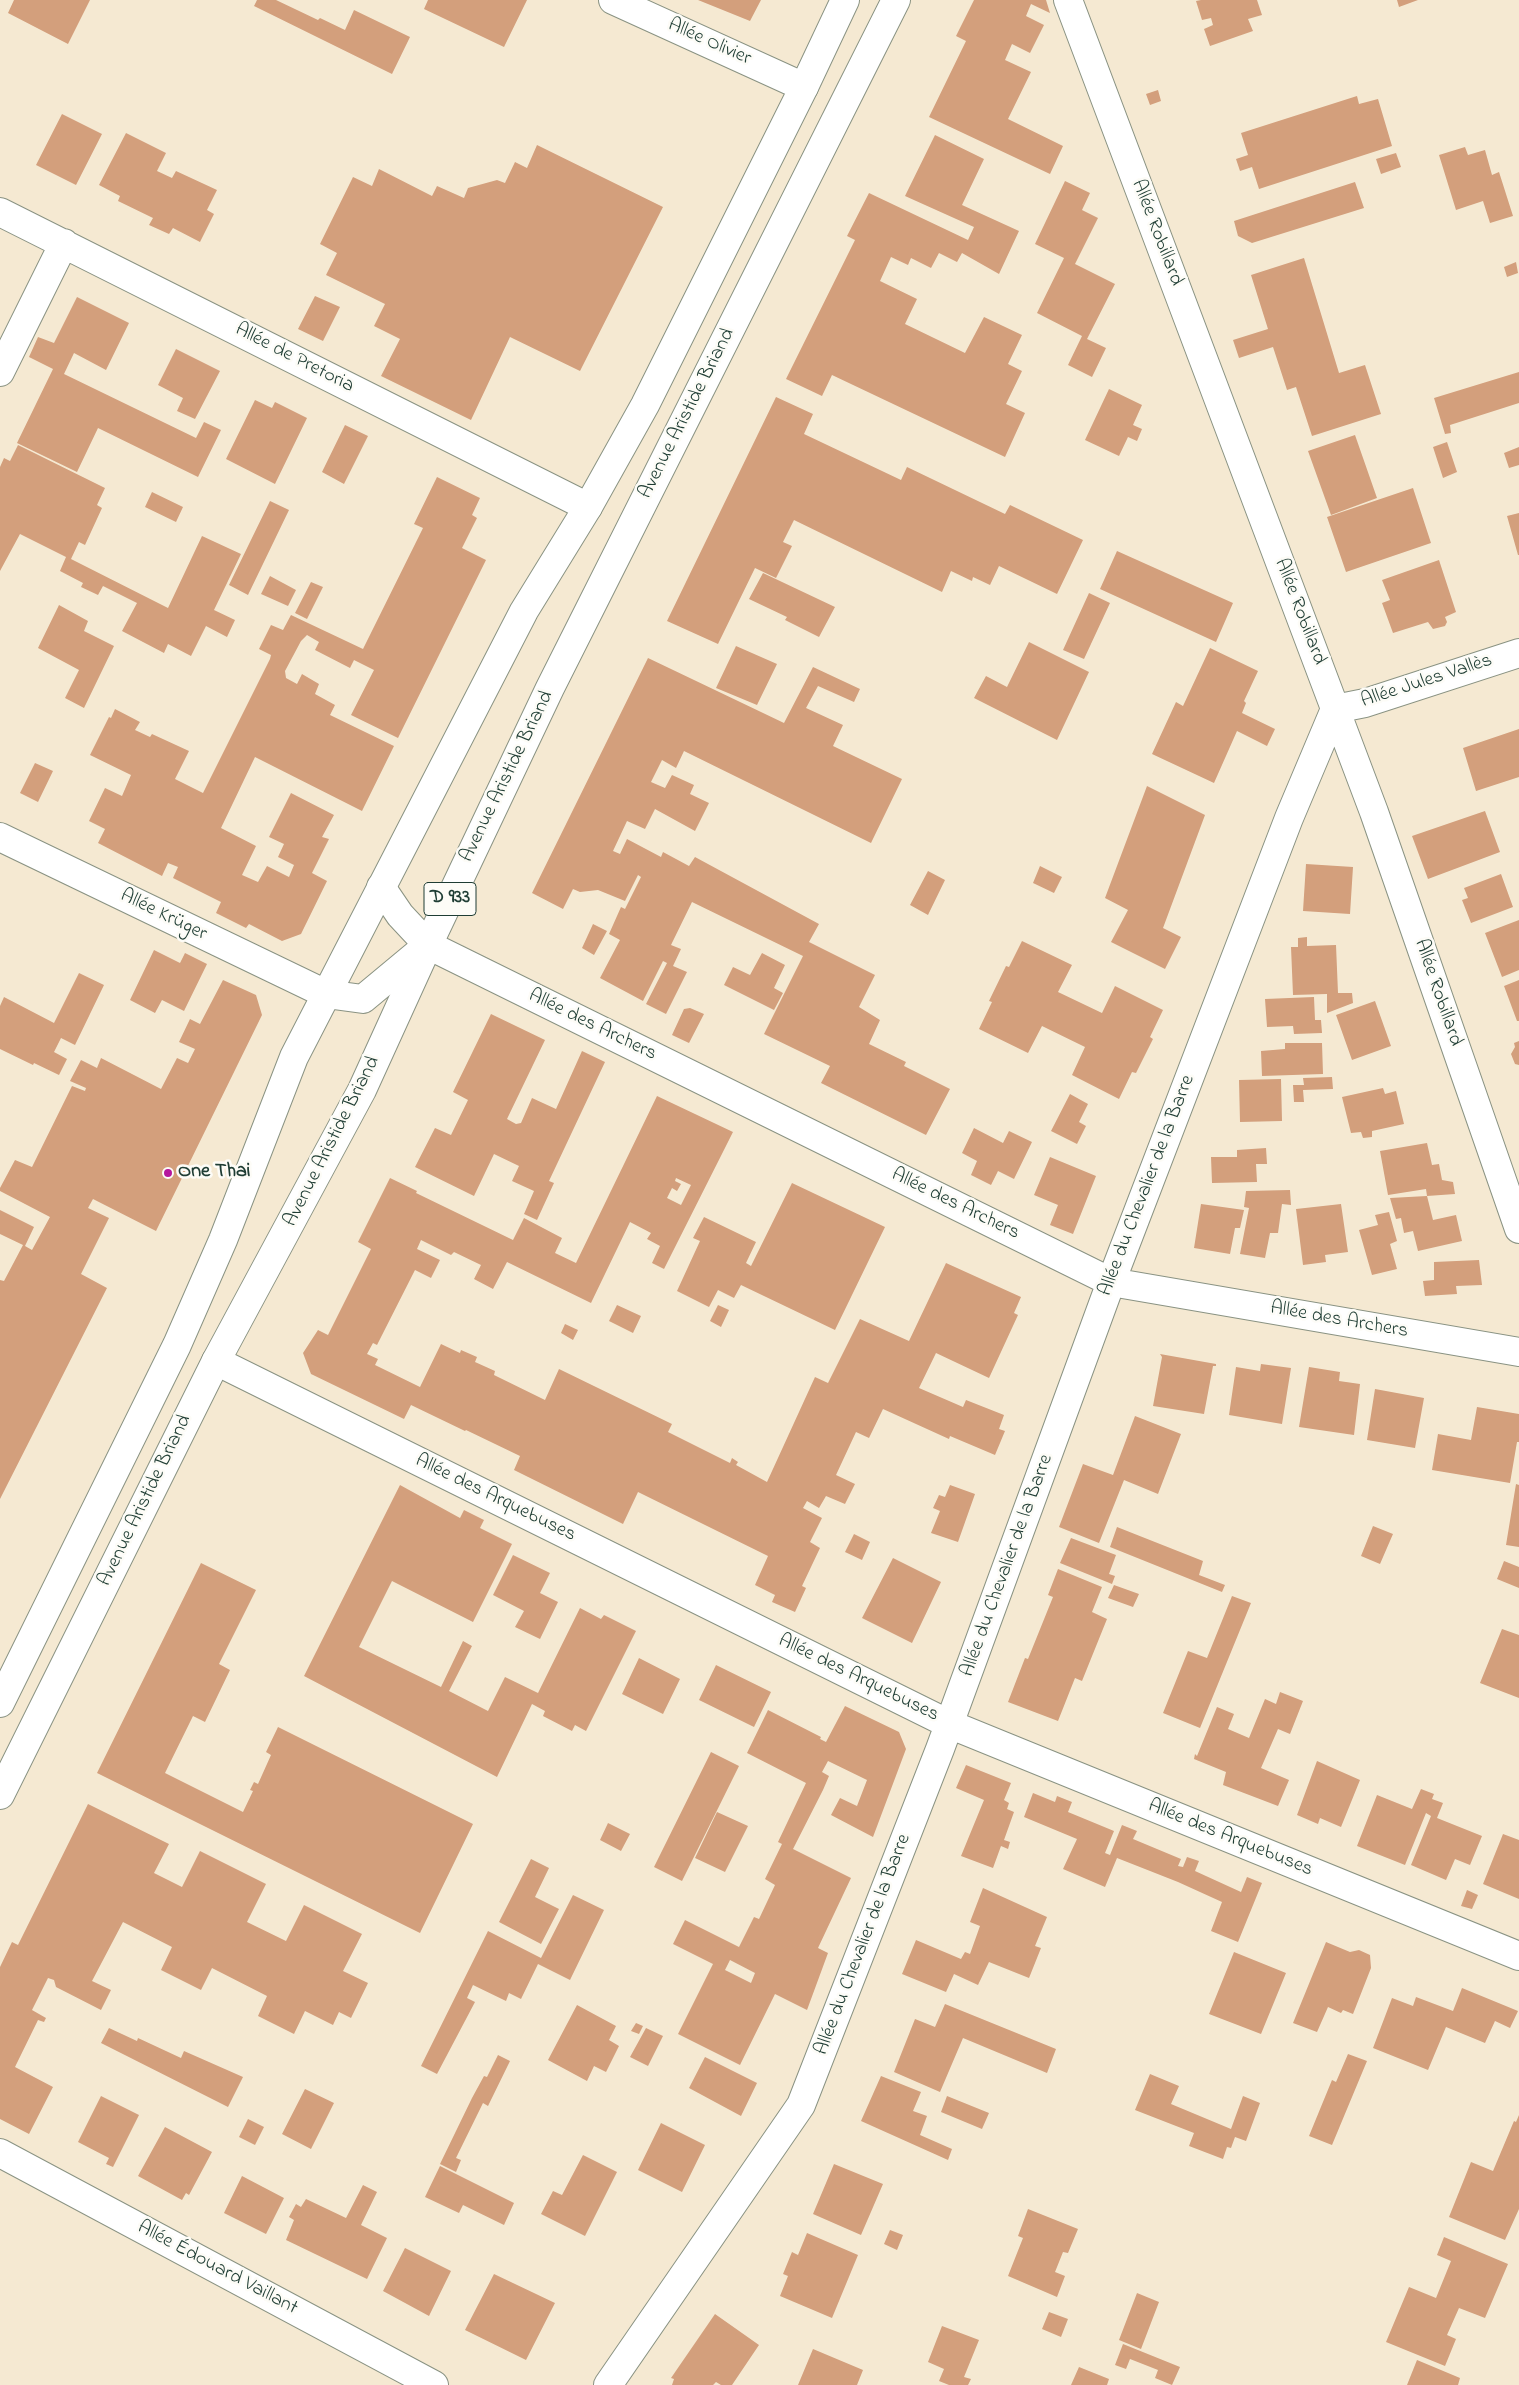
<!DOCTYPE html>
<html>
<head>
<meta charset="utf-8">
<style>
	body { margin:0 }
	canvas { display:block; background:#f5e9d2 }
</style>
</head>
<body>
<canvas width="1519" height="2385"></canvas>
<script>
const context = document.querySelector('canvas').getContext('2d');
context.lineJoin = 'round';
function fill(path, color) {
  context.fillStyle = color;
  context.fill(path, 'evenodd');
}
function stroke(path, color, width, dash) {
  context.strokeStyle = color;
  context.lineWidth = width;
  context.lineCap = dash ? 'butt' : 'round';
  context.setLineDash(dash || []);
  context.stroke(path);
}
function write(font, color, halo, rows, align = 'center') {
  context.font = font + ' "Indie Flower",sans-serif';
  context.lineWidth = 5;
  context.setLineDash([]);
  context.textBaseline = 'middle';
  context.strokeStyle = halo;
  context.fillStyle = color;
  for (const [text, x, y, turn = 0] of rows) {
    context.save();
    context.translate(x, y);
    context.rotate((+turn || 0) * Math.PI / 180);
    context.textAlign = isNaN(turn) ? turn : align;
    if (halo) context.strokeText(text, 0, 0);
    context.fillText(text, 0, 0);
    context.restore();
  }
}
const building = new Path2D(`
	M14,0H90L68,44L8,13Z
	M257,0H276L318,20L320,18L345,30L354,10L410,37L392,74L254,6Z
	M428,0H527L504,47L424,9Z
	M698,0H761L750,21Z
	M974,0H1046L1050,13L1031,4L1026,16L1044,25L1030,53L1012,44L1005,60L1031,72L1008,119L1063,146L1050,174L929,117L966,41L956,36Z
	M1201,0H1257L1262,15L1248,19L1253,31L1210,46L1204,29L1213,25L1211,18L1202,20L1196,1Z
	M1397,0H1418L1399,7Z
	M1158,90L1161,101L1150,105L1146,94Z
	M1357,96L1359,104L1378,99L1392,146L1259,189L1252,167L1240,171L1236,159L1248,155L1241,133Z
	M62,114L102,134L76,185L36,165Z
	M126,133L166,153L157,171L172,178L176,171L217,190L207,210L214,214L200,242L173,228L169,234L149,225L153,218L118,201L120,196L99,185Z
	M935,135L984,159L962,205L1019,231L999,274L962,253L957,262L939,253L931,268L911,258L908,265L891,257L880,281L917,299L905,324L965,353L984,317L1022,335L1008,364L1022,371L1006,404L1025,413L1005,457L832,375L822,396L786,379L855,240L847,236L869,193L968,240L974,227L905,196Z
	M537,145L663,207L580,371L510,337L471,420L381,376L400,339L374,326L385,304L326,275L337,253L320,244L353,177L372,186L379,169L432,196L437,186L464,198L468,188L497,180L505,183L515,162L527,168Z
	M1465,147L1468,155L1485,150L1492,175L1499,172L1513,216L1490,223L1483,201L1456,210L1439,155Z
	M1396,153L1401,167L1381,174L1376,159Z
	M1065,181L1090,193L1082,210L1098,218L1075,264L1115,284L1087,339L1106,348L1092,377L1068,365L1082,336L1037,313L1064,258L1035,244Z
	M1355,182L1364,208L1252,243L1238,236L1234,221Z
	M1304,258L1339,373L1365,365L1381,414L1312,436L1296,387L1287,390L1273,347L1239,358L1233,340L1268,329L1251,275Z
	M1516,262L1518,273L1507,277L1504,267Z
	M315,296L340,307L323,341L298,329Z
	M77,297L129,323L106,370L74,353L64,374L196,438L204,422L221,430L198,477L98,428L77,472L17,443L53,369L29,357L38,337L54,343Z
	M176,349L220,371L195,419L177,411L183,398L158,385Z
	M1519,372V403L1450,425L1451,433L1445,434L1434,398Z
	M1109,389L1142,405L1133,425L1142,429L1137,441L1128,437L1119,456L1085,440Z
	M776,397L813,414L804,434L901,480L907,467L1005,514L1010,505L1083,540L1057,594L999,566L990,585L973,577L972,581L951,571L942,592L794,520L783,542L792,546L776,578L755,568L718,644L667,621Z
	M255,400L272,408L275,402L307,418L275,484L226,459Z
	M345,425L368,436L344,484L322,472Z
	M1355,435L1377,498L1331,515L1308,451Z
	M1447,442L1457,472L1443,478L1433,447Z
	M18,445L105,488L97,505L102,508L85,545L79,542L71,559L168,608L202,536L241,554L214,610L235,620L227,637L206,626L191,656L168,644L164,653L122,631L137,603L103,586L98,595L81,587L83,583L60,571L66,557L20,534L0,571V467L4,458L10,461Z
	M1519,447V465L1509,468L1504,453Z
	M437,477L480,498L472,515L477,518L462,548L486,560L398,738L351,715L374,670L354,660L350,668L315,650L319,642L307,635L301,641L285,671L286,678L297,684L302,674L319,684L315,694L335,705L330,715L394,746L362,811L255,757L221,828L256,846L242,875L258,882L267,866L289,877L294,865L278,857L284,844L269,837L291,793L334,815L322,837L329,839L312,873L327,881L301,934L282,941L249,924L246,928L216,913L221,902L173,878L178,867L168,863L162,876L98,843L105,829L89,821L105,788L122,796L131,775L90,755L109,717L111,718L115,709L140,722L135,730L150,737L152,734L189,751L175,779L203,793L270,659L271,655L259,649L271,625L283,630L291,615L363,649L423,528L414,524Z
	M1413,488L1431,543L1346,572L1327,517Z
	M152,492L183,507L176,522L145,507Z
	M270,501L289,510L248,595L229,585Z
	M1519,513V555H1518L1507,516Z
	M1117,551L1233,603L1216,642L1100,589Z
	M1439,560L1456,612L1445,617L1447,622L1445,626L1433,629L1428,622L1393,633L1382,603L1390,600L1382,580Z
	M763,573L835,607L819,637L785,620L787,617L749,599Z
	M270,576L296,590L288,606L261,594Z
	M311,582L323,587L307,619L295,613Z
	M1089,593L1110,603L1084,659L1063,650Z
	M59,605L88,621L84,631L114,646L84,708L65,698L79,670L38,648Z
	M1029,642L1089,672L1057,740L974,698L986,676L1007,687Z
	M736,646L777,664L757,705L716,688Z
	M1210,648L1258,671L1244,701L1246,703L1242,713L1275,729L1267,746L1237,731L1214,783L1152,754L1176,702L1183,706Z
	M648,658L784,723L813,667L860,689L854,702L818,686L806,708L843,725L833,746L902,779L871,843L684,751L676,768L662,760L651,782L665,788L672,775L694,785L690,794L709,803L695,831L655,809L645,829L627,821L613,851L620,854L627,839L661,857L663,852L689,866L695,857L819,924L809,942L875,975L859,1007L880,1020L869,1044L906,1062L904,1066L950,1089L926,1135L821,1083L830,1066L764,1034L803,956L692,902L671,945L681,949L673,966L687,972L666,1014L646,1004L667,963L663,961L643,1001L600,978L620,940L609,934L621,907L625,909L641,877L638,875L625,901L598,890L580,892L573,889L563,909L532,893Z
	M1519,729V777L1476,791L1463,748Z
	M35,763L53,771L38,802L20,793Z
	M1147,786L1205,815L1163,928L1181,937L1165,969L1111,942L1128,910L1105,898Z
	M1485,811L1500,852L1428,879L1412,836Z
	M1306,864L1353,867L1350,914L1303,911Z
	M1040,866L1062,877L1054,893L1033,883Z
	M928,871L945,880L928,915L910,905Z
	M1501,874L1513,907L1471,923L1462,900L1468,898L1464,888Z
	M1519,920V970L1502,977L1485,933Z
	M593,924L607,931L594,955L582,948Z
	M1307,937V946L1336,945L1338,993H1352L1353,1003L1327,1013V994L1293,995L1291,947H1298V938Z
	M1022,941L1072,965L1058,992L1102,1013L1115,986L1163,1010L1150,1037L1153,1039L1136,1073L1132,1072L1119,1099L1072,1075L1085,1047L1042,1026L1028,1053L979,1029L992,1002L989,1001L1006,966L1009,967Z
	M154,950L180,963L185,953L207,964L184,1011L162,1000L155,1013L130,1000Z
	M762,953L785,965L774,988L783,993L774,1010L724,985L733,967L750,975Z
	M79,973L104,985L75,1045L61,1038L54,1052L67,1059L59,1075L34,1063L33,1065L0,1049V1006L4,997L54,1023Z
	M223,980L256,995L262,1015L156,1231L93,1199L88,1208L109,1218L81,1274L107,1288L0,1499V1280L4,1281L23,1245L0,1234V1210L34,1227L25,1246L32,1250L50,1217L0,1191V1188L15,1160L32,1167L72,1086L85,1091L86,1088L70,1081L81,1060L97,1068L101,1058L161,1089L177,1058L188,1063L195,1049L179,1042L190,1019L200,1024Z
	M1519,980V1021H1517L1504,986Z
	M1314,997L1315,1020H1321L1322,1033L1294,1034L1293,1026L1267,1027L1265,999Z
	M1375,1001L1391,1046L1352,1060L1336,1015Z
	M690,1008L704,1014L689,1043L672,1035L684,1009Z
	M491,1014L545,1040L507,1119L516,1124L521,1123L532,1098L556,1109L582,1051L605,1062L549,1181L554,1183L537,1220L524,1214L534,1191L512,1181L519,1166L494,1154L474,1196L415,1167L435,1128L451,1135L468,1100L453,1092Z
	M1519,1041V1065L1515,1064L1511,1054L1515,1047L1514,1043Z
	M1285,1043H1322L1323,1074L1262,1076L1261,1051L1285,1049Z
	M1332,1077L1333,1089L1303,1090L1304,1102H1294L1293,1085H1304L1303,1078Z
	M1281,1079L1282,1121L1240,1122L1239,1080Z
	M1383,1088L1385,1094L1396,1091L1404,1124L1372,1131V1137L1363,1138L1361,1132L1351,1133L1342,1097Z
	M1070,1094L1088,1104L1079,1122L1086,1126L1077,1144L1051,1131Z
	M657,1096L733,1132L664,1269L652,1263L660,1246L647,1239L651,1233L630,1222L591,1303L507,1262L493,1289L474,1279L481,1265L454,1252L451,1255L421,1240L417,1249L440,1260L431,1278L415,1270L377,1345L373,1343L367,1354L378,1359L375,1365L420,1387L441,1344L460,1353L461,1350L477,1357L475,1362L495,1371L494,1375L545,1400L559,1369L672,1424L668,1432L730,1463L732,1458L738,1462L736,1465L767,1482L815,1377L828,1383L860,1319L909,1341L946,1263L1021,1297L1014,1313L1018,1315L989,1378L936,1353L919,1388L963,1407L966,1400L1004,1415L999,1429L1005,1431L995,1455L950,1436L949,1439L883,1409L869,1438L856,1432L836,1475L855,1484L845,1504L826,1496L819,1508L807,1501L803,1508L822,1518L810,1542L820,1548L802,1586L806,1588L795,1612L772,1602L775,1595L755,1585L768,1556L638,1492L623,1524L514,1470L520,1456L466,1430L465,1431L411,1405L404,1419L311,1374L303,1353L318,1330L328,1335L371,1249L358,1242L390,1178L417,1191L416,1193L513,1240L524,1218L562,1238L555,1253L576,1263ZM676,1178L691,1185L681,1205L667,1198L672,1188L677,1191L681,1184L675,1181Z
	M974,1128L1003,1143L1009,1131L1032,1142L1014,1179L998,1171L991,1185L971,1175L977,1161L962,1153Z
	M1427,1143L1432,1165L1439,1164L1442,1180L1453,1182L1455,1194L1427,1196L1426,1189L1388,1195L1380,1151Z
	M1266,1148L1267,1164H1256L1257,1182L1212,1183L1211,1157H1237V1150Z
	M1050,1157L1096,1176L1073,1234L1050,1225L1058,1205L1034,1195Z
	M792,1183L885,1227L835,1330L741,1285L734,1298L718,1290L709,1307L677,1291L700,1241L693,1238L704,1217L756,1242L746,1263L751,1266Z
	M1290,1190L1291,1205L1282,1204L1278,1233H1270L1265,1258L1240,1254L1249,1208L1244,1207L1246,1191Z
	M1427,1196L1433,1220L1456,1215L1462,1241L1418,1251L1413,1231L1404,1233L1401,1218L1396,1219L1390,1198Z
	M1201,1204L1244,1210L1240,1228H1235L1230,1254L1194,1248Z
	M1341,1204L1348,1252L1325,1255L1326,1262L1303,1265L1296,1209Z
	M1389,1212L1397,1241L1390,1244L1397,1269L1372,1275L1359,1230L1378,1225L1375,1215Z
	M1479,1260L1482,1285L1456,1286L1457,1294L1425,1296L1423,1281L1434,1280V1262Z
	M617,1305L641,1316L633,1333L609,1321Z
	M718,1305L729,1310L721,1327L710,1321Z
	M565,1324L578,1330L573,1340L561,1333Z
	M1160,1354L1216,1364V1366H1213L1204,1414L1153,1406L1162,1357Z
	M1261,1364L1291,1368L1282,1424L1229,1415L1236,1367L1260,1371Z
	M1309,1367L1340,1372L1339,1381L1360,1384L1354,1435L1299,1427Z
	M1375,1389L1424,1398L1415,1448L1367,1440Z
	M1477,1407L1519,1414V1442H1517L1510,1483L1432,1470L1438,1434L1471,1440Z
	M1135,1416L1181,1434L1158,1494L1124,1480L1099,1543L1059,1527L1083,1464L1113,1475Z
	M1516,1484L1519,1485V1547L1506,1545Z
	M400,1485L460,1518L464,1510L484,1520L480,1528L512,1544L473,1622L392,1581L359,1647L441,1687L463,1641L472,1646L449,1691L488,1711L505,1677L538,1693L580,1608L601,1619L604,1615L636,1631L586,1731L575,1725L572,1731L543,1716L545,1711L532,1704L497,1777L304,1676Z
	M950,1485L975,1494L958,1542L931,1533L940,1511L933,1508L939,1495L945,1497Z
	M1373,1526L1393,1534L1380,1564L1361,1556Z
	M1117,1527L1203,1561L1199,1575L1225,1585L1222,1592L1110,1547Z
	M854,1534L870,1542L862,1560L845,1552Z
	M1071,1538L1116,1555L1109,1574L1115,1576L1112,1584L1060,1563Z
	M513,1555L550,1573L540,1593L558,1602L540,1639L515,1627L524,1611L493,1595Z
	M893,1558L941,1582L912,1643L862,1618Z
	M1504,1561L1519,1567V1588L1497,1579Z
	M201,1563L256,1590L219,1664L230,1670L205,1722L193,1716L165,1773L243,1812L253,1791L250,1790L254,1782L258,1784L271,1755L266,1752L278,1727L473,1824L420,1933L97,1773Z
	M1058,1569L1102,1587L1092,1612L1107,1619L1082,1681L1075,1678L1058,1721L1008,1702L1025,1658L1028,1659L1053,1597L1048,1595Z
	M1114,1585L1139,1594L1133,1607L1108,1598Z
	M1232,1596L1251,1603L1200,1728L1163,1713L1188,1651L1207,1658Z
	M1502,1629L1519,1635V1698L1480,1683Z
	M639,1658L680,1679L663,1714L622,1694Z
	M716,1665L771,1692L754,1727L699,1700Z
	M1280,1692L1303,1701L1290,1734L1278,1729L1261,1768L1289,1780L1278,1806L1223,1785L1226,1772L1194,1759L1195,1754L1197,1756L1217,1707L1234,1714L1228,1729L1249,1738L1265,1699L1276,1704Z
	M845,1706L899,1732L906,1749L873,1837L831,1815L840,1798L857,1806L867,1780L828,1761L822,1772L829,1776L823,1790L793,1849L851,1878L818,1948L828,1953L807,2010L775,1994L740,2065L678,2034L713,1964L673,1944L685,1920L739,1947L754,1917L759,1919L775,1885L765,1879L782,1844L778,1842L806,1783L747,1753L768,1710L821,1737L820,1739L826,1742ZM730,1960L755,1973L751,1983L725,1970Z
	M711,1752L739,1766L682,1881L654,1867Z
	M1317,1761L1360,1780L1341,1827L1320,1818L1318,1824L1297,1815Z
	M966,1765L1011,1783L1004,1800L1009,1803L1007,1809L1014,1812L1004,1840L1010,1842L1008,1849L1001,1846L993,1868L961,1856L984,1800L956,1788Z
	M1421,1789L1434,1794L1432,1799L1443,1803L1437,1818L1482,1836L1470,1865L1455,1859L1446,1880L1411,1865L1431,1816L1426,1813L1405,1865L1357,1846L1377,1795L1412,1809Z
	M1033,1793L1055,1802L1057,1796L1072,1802L1068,1812L1114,1831L1105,1853L1110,1855L1122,1825L1137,1831L1133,1839L1181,1859L1178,1866L1183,1867L1187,1857L1199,1861L1195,1871L1241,1892L1247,1877L1262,1883L1238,1942L1211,1931L1222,1902L1178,1882L1117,1858L1105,1887L1063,1869L1077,1839L1024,1817Z
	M88,1804L169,1844L154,1873L182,1887L200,1851L266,1884L247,1922L286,1941L304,1905L362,1934L343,1971L368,1983L351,2018L339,2012L333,2025L305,2011L294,2034L258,2016L267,1996L212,1968L201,1990L161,1970L172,1947L123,1922L92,1981L111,1990L101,2010L56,1987L54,1980L48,1978L32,2010L46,2018L44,2022L38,2020L15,2067L53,2087L29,2134L0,2119V1967L12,1942L18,1945Z
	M717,1812L748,1826L725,1872L695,1858Z
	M608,1823L630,1834L621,1851L600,1840Z
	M1503,1834L1519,1840V1899L1483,1884Z
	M531,1859L549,1868L535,1897L559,1909L541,1944L499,1922Z
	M983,1888L1047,1917L1035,1946L1041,1948L1029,1978L989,1962L978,1985L954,1974L946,1992L902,1974L916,1940L961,1959L965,1952L970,1954L980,1926L970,1922Z
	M1467,1890L1478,1895L1472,1909L1461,1906Z
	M573,1895L604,1910L570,1980L538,1964L521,1999L509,1993L506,2001L473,1985L467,1998L475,2002L437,2074L421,2066L488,1931L541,1958Z
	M1326,1942L1350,1952L1359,1950L1370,1955L1371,1968L1353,2014L1343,2010L1341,2013L1328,2007L1317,2032L1293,2023Z
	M1234,1952L1286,1973L1261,2034L1209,2014Z
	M1462,1988L1518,2011L1510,2028L1495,2021L1485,2043L1446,2027L1428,2070L1373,2048L1392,1998L1413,2006L1416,1997L1453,2011Z
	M945,2004L1056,2049L1047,2073L963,2038L940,2092L894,2072L915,2019L935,2027Z
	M577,2005L616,2026L609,2040L619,2046L606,2072L594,2066L587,2081L548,2060Z
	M636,2023L643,2026L639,2034L631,2031Z
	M109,2028L137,2041L138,2038L181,2058L184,2051L243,2077L228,2107L101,2043Z
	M646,2028L663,2036L648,2066L630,2057Z
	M1348,2054L1367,2061L1332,2145L1309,2136L1332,2080L1336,2082Z
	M498,2055L510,2061L488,2106L483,2103L456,2158L461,2160L456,2172L440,2164L472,2098L484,2076L487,2077Z
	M705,2057L757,2083L741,2116L689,2088Z
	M1150,2074L1179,2086L1171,2104L1231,2129L1243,2096L1260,2103L1246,2141L1235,2137L1231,2148L1227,2147L1223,2159L1189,2146L1194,2133L1135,2110Z
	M881,2076L921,2092L913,2111L927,2116L920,2135L952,2149L948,2160L861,2121Z
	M305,2089L334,2103L311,2149L282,2134Z
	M101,2096L139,2115L113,2167L106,2164L109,2158L78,2142Z
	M947,2096L989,2113L982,2129L941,2112Z
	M1519,2115V2209L1505,2240L1449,2217L1471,2162L1493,2171L1514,2121L1516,2122Z
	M248,2119L264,2127L255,2145L239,2137Z
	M661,2123L705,2145L682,2192L638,2170Z
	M165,2127L212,2152L189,2195L186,2193L182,2200L138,2176Z
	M583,2155L617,2172L585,2236L541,2214L553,2191L562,2195Z
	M834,2164L883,2184L861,2235L813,2214Z
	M440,2166L514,2203L504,2225L463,2205L459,2213L425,2197Z
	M242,2176L284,2198L266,2234L224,2213Z
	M363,2185L377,2192L361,2225L387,2238L367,2279L286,2240L294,2220L289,2217L296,2204L301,2207L306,2199L346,2218Z
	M1028,2209L1078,2229L1068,2253L1063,2252L1055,2272L1065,2276L1057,2297L1008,2276L1023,2238L1018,2236Z
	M890,2230L903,2235L897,2250L884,2244Z
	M807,2233L858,2255L832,2318L780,2296L788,2276L783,2274L792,2252L798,2255Z
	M1444,2237L1508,2264L1485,2318L1459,2308L1447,2335L1456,2339L1445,2366L1386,2342L1409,2287L1436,2298L1451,2261L1437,2255Z
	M405,2248L451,2271L429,2316L383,2291Z
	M494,2274L555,2303L526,2360L465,2330Z
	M1137,2293L1159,2302L1141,2349L1119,2340Z
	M1049,2312L1068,2319L1061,2337L1042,2329Z
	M715,2314L759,2345L732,2385H721L716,2382L713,2385H672L674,2379L671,2378Z
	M942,2326L979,2340L964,2377L971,2379L968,2385H949L939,2381L944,2369L928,2362Z
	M1123,2344L1180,2367L1172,2385L1155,2378L1158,2370L1130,2359L1126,2369L1115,2365Z
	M813,2349L863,2370L857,2385H798Z
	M1417,2360L1460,2378L1458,2385H1407Z
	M1079,2367L1109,2379L1107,2385H1071Z`);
const minor = new Path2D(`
	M613,0L804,87
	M1068,0L1374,812L1519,1229
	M0,212L588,507
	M0,372L64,243
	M0,837L326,994L363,999L428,945
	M381,887L400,915L428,945L1111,1282L1519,1352
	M216,1361L949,1724L1519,1956
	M0,2153L434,2385
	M608,2385L801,2105L940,1749L1111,1282L1289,818L1335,709L1365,703L1519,653`);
const primary = new Path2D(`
	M0,1703L177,1345L223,1240L294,1057L524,611L588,507L645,405L804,87L845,0
	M0,1795L216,1361L362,1090L428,945L550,688L896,0`);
const markers = [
	[168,1173,5,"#b5179e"]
];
const shields = [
	[450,899,52]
];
const shieldNames = [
	["D 933",450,899]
];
const streetNames = [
	["Allée Olivier",709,43,24],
	["Allée Robillard",1156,233,69],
	["Allée de Pretoria",294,359,27],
	["Avenue Aristide Briand",688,414,-63],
	["Allée Robillard",1299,612,69],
	["Allée Jules Vallès",1427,682,-18],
	["Avenue Aristide Briand",508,777,-64],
	["Allée Krüger",163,916,26],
	["Allée Robillard",1437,993,71],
	["Allée des Archers",592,1026,26],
	["Avenue Aristide Briand",333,1142,-63],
	["Allée du Chevalier de la Barre",1148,1186,-69],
	["Allée des Archers",955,1205,26],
	["Allée des Archers",1339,1321,10],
	["Allée des Arquebuses",495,1499,26],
	["Avenue Aristide Briand",146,1501,-64],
	["Allée du Chevalier de la Barre",1008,1566,-70],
	["Allée des Arquebuses",858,1679,26],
	["Allée des Arquebuses",1230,1839,22],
	["Allée du Chevalier de la Barre",864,1945,-69],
	["Allée Édouard Vaillant",217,2269,28]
];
const poiNames = [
	["One Thai",178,1173]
];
fill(building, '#d39f7c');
stroke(minor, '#8a9383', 30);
stroke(primary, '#8a9383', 30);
stroke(minor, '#fff', 28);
stroke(primary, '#fff', 28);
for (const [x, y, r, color] of markers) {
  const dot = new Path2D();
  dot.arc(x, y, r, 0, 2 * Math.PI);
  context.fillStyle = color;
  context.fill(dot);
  stroke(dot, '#fdfcf7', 2);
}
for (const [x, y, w] of shields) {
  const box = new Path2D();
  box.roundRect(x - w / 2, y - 16.5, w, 33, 4);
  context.fillStyle = '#fdfcf7';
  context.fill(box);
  stroke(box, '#1f3d34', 1);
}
write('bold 19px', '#1f3d34', null, shieldNames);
write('20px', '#1f3d34', '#fdfcf7', streetNames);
write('bold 20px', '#1f3d34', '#fdfcf7', poiNames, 'left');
</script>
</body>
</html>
